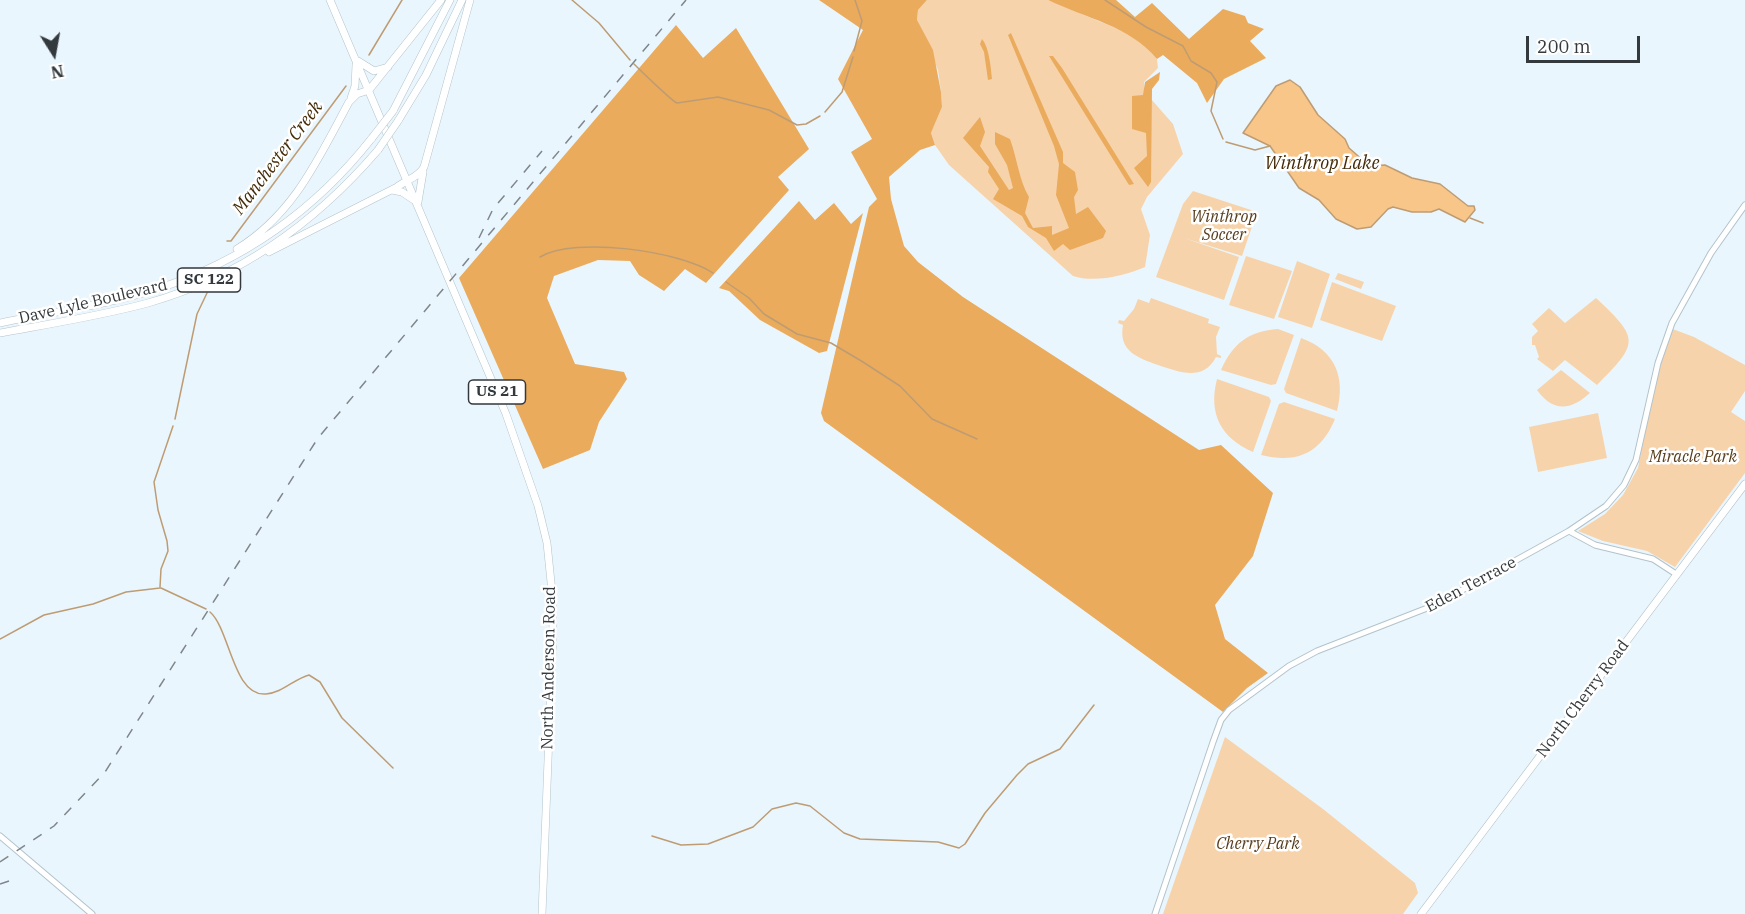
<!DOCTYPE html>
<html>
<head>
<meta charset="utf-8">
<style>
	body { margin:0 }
	#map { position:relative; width:1745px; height:914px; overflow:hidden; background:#eaf6fd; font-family:"IBM Plex Serif",serif }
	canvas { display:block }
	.north { position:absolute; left:24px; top:24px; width:60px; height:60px; -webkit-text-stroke:4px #fff; paint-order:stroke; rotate:169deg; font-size:16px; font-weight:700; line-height:24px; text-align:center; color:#33393c }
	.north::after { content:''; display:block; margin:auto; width:21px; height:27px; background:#33393c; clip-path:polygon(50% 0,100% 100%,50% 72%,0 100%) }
	.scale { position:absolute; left:1526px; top:36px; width:114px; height:27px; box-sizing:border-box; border:3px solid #33393c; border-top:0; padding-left:8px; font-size:18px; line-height:21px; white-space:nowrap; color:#33393c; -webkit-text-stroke:4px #fff; paint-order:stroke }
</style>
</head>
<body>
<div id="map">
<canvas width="1745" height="914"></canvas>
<div class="north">N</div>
<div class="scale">200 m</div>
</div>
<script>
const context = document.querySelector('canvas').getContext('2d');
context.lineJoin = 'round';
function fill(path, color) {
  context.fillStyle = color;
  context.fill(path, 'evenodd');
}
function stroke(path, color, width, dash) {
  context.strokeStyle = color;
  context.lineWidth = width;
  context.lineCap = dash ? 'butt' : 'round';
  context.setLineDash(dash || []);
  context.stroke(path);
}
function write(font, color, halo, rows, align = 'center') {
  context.font = font + ' "IBM Plex Serif",serif';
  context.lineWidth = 5;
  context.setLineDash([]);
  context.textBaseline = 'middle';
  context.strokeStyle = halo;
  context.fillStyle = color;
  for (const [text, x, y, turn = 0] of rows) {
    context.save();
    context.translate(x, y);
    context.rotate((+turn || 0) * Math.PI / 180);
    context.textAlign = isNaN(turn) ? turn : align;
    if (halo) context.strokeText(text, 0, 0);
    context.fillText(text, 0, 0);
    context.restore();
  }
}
const green = new Path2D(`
	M927,0H1048L1125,32L1150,49L1157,59L1158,68L1144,82V91L1173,124L1183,154L1147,197L1141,209L1150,235L1145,267C1125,276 1094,283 1073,276L949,165L935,145L931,133L942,107L941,92L938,70L917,20L918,10Z
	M1193,191L1257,212L1242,256L1184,238L1239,257L1224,300L1156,277L1183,204Z
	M1246,256L1292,271L1274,319L1229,305Z
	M1297,261L1330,274L1312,328L1278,317Z
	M1338,273L1364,282L1361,289L1335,279Z
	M1332,282L1396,306L1382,341L1320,320Z
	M1151,298L1209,319L1208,323L1220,327L1216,337L1217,354L1221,356V358L1216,357C1203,382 1179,372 1158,365C1138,358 1118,351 1123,325L1118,323L1119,320L1124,321L1134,309L1138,299L1149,303Z
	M1596,298C1640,339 1639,343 1597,385L1565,360L1553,371L1537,359L1539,357L1535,345H1532V337L1538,331L1532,324L1549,308L1565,323Z
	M1670,328L1694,337L1745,365V391L1731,412L1745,421V473L1675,567L1647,551L1603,541L1578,531L1605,514L1623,495L1638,468L1657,371Z
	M1278,329L1294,335L1276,384L1271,385L1221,370C1233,343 1249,331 1278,329Z
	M1301,338C1335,350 1346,377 1337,411L1286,393L1284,389Z
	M1561,370L1590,393C1570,411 1553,412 1537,390Z
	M1217,379L1269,397L1271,401L1253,452C1221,438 1208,414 1217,379Z
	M1284,402L1335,419C1321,453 1297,464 1261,455L1279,404Z
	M1598,413L1607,458L1538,472L1529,427Z
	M1225,737L1323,809L1415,883L1418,893L1403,914H1163Z`);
const forest = new Path2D(`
	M819,0H927L918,10L917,20L933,50L941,92L942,107L931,133L935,145L920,150L889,177L891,199L904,246L918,262L963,297L1199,450L1221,445L1273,493L1253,556L1215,605L1225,639L1268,673L1247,688L1223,712L824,421L821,413L869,207L877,199L851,152L872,139L838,79L863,30Z
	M1048,0H1116L1135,17L1152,3L1189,39L1223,9L1245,16L1248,23L1264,29L1250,41L1266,58L1224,79L1207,103L1197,83L1163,55L1157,59C1130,26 1085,18 1048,0Z
	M676,25L703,58L736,28L809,149L778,177L789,190L706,283L685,269L664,291L639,275L630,261L598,260L554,276L547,298L575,364L624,372L627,379L599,422L590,450L543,469L459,278Z
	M1011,33L1063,152V163L1075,172L1078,190L1074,197L1076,214L1088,207L1106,231L1103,238L1070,250L1063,244L1054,251L1046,238L1028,227L1022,216L993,199L999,189L988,172L989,167L963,138L980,117L985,132L980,146L1009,190L1013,188L1007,165L995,144V132L1010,139C1017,158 1019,180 1029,197L1025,213L1033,228L1052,226V235L1069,228L1056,195L1059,164L1054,146L1008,35Z
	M982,39C989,47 991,68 992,79L988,80L984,52L980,44Z
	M1049,56H1053L1062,68L1134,184L1129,185Z
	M1160,72L1159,80L1152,89L1151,182L1148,187L1134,168L1147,156L1146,133L1132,129V96L1143,95L1145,82Z
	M799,201L815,220L834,203L851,224L863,213L827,351L819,353L760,320L729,291L719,288Z`);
const water = new Path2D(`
	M1290,80L1300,87L1318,115L1345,139L1349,148L1365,162L1372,166L1385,165L1412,178L1440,184L1468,206H1474L1475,210L1465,222L1439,209L1431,212H1412L1393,207L1388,209L1371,227L1357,229L1336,219L1319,200L1299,188L1270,146L1243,133L1276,86Z`);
const stream = new Path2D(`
	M572,0L599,23L630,60
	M1105,0L1146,27L1183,46L1191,61L1211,73L1217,82L1211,111L1223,139
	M854,51L862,21L855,0
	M369,55L402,0
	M634,64C640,70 673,102 677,103L718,97L769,110L797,125L806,124L820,116
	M825,112L842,92L853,57
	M1226,142L1255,150L1270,146
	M1470,218L1483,223
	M227,241H231L346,86
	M540,257C575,236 680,251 713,273
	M726,282L749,298L764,314L797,334L831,343L863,362L900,386L932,419L977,439
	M175,419L197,314L207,293
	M160,587L161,569L168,551L167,541L158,510L154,482L173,426
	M161,588L206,609
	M210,612C230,629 233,697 266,694C282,693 294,679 309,675L320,682L342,718L393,768
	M0,639L44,615L93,604L126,592L160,588
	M652,836L681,845L708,844L753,827L772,809L796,803L810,806L844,833L860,839L938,842L959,848L965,844L985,813L1017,775L1028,764L1060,749L1094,705`);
const minor = new Path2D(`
	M1569,531L1595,545L1653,559L1676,574
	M0,836L92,914
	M1155,914L1213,742L1221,720L1229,710L1289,666L1317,651L1435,605L1569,531L1606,506L1624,485L1636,460L1658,363L1672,323L1711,253L1745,205`);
const major = new Path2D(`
	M330,0L506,414L538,506L547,543L552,592L553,632L542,914
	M358,61L374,71L388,67
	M351,98L355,86L356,65
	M393,111L450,0
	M398,121L426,75L462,0
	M392,190L402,192L414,200
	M418,202L423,172
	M237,249C294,214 318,159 349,102L357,94L369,90L441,0
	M269,252L397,187C406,180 419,177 424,167L470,0
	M0,323C52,312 107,305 157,289C243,261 316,209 372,138
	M0,333C49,324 100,316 148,303C240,277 317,221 378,150
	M1421,914L1745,484`);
const rail = new Path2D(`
	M479,238L493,209L542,151
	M0,862L54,826L105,772L318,438L686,0
	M0,884L9,881`);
const majorBridge = new Path2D(`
	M372,138L393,111
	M378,150L398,121`);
const shields = [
	[209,280,63],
	[497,392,57]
];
const shieldNames = [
	["SC 122",209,280],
	["US 21",497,392]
];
const parkNames = [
	["Winthrop",1224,217],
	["Soccer",1224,235],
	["Miracle Park",1693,457],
	["Cherry Park",1258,844]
];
const streetNames = [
	["Dave Lyle Boulevard",93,302,-13],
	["Eden Terrace",1471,585,-28],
	["North Anderson Road",549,668,-89],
	["North Cherry Road",1583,699,-53]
];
const waterNames = [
	["Manchester Creek",278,158,-53],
	["Winthrop Lake",1322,164]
];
fill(green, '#f7d3ab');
fill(forest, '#eaab5d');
fill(water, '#f9c68a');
stroke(water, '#be9c73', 1.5);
stroke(stream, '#be9c73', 1.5);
stroke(minor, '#b3c3cb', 7);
stroke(major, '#b3c3cb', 8);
stroke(minor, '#fff', 5);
stroke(major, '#fff', 7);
stroke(rail, '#7e868b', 1.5, [10, 10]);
stroke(majorBridge, '#b3c3cb', 8, []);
stroke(majorBridge, '#fff', 7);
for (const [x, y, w] of shields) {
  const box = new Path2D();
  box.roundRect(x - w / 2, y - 12, w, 24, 4.5);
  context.fillStyle = '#fff';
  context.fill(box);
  stroke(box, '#33393c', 1.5);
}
write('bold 15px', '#33393c', null, shieldNames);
write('italic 16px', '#573d1c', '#fff', parkNames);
write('16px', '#33393c', '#fff', streetNames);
write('italic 18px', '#442b08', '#fff', waterNames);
</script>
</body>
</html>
